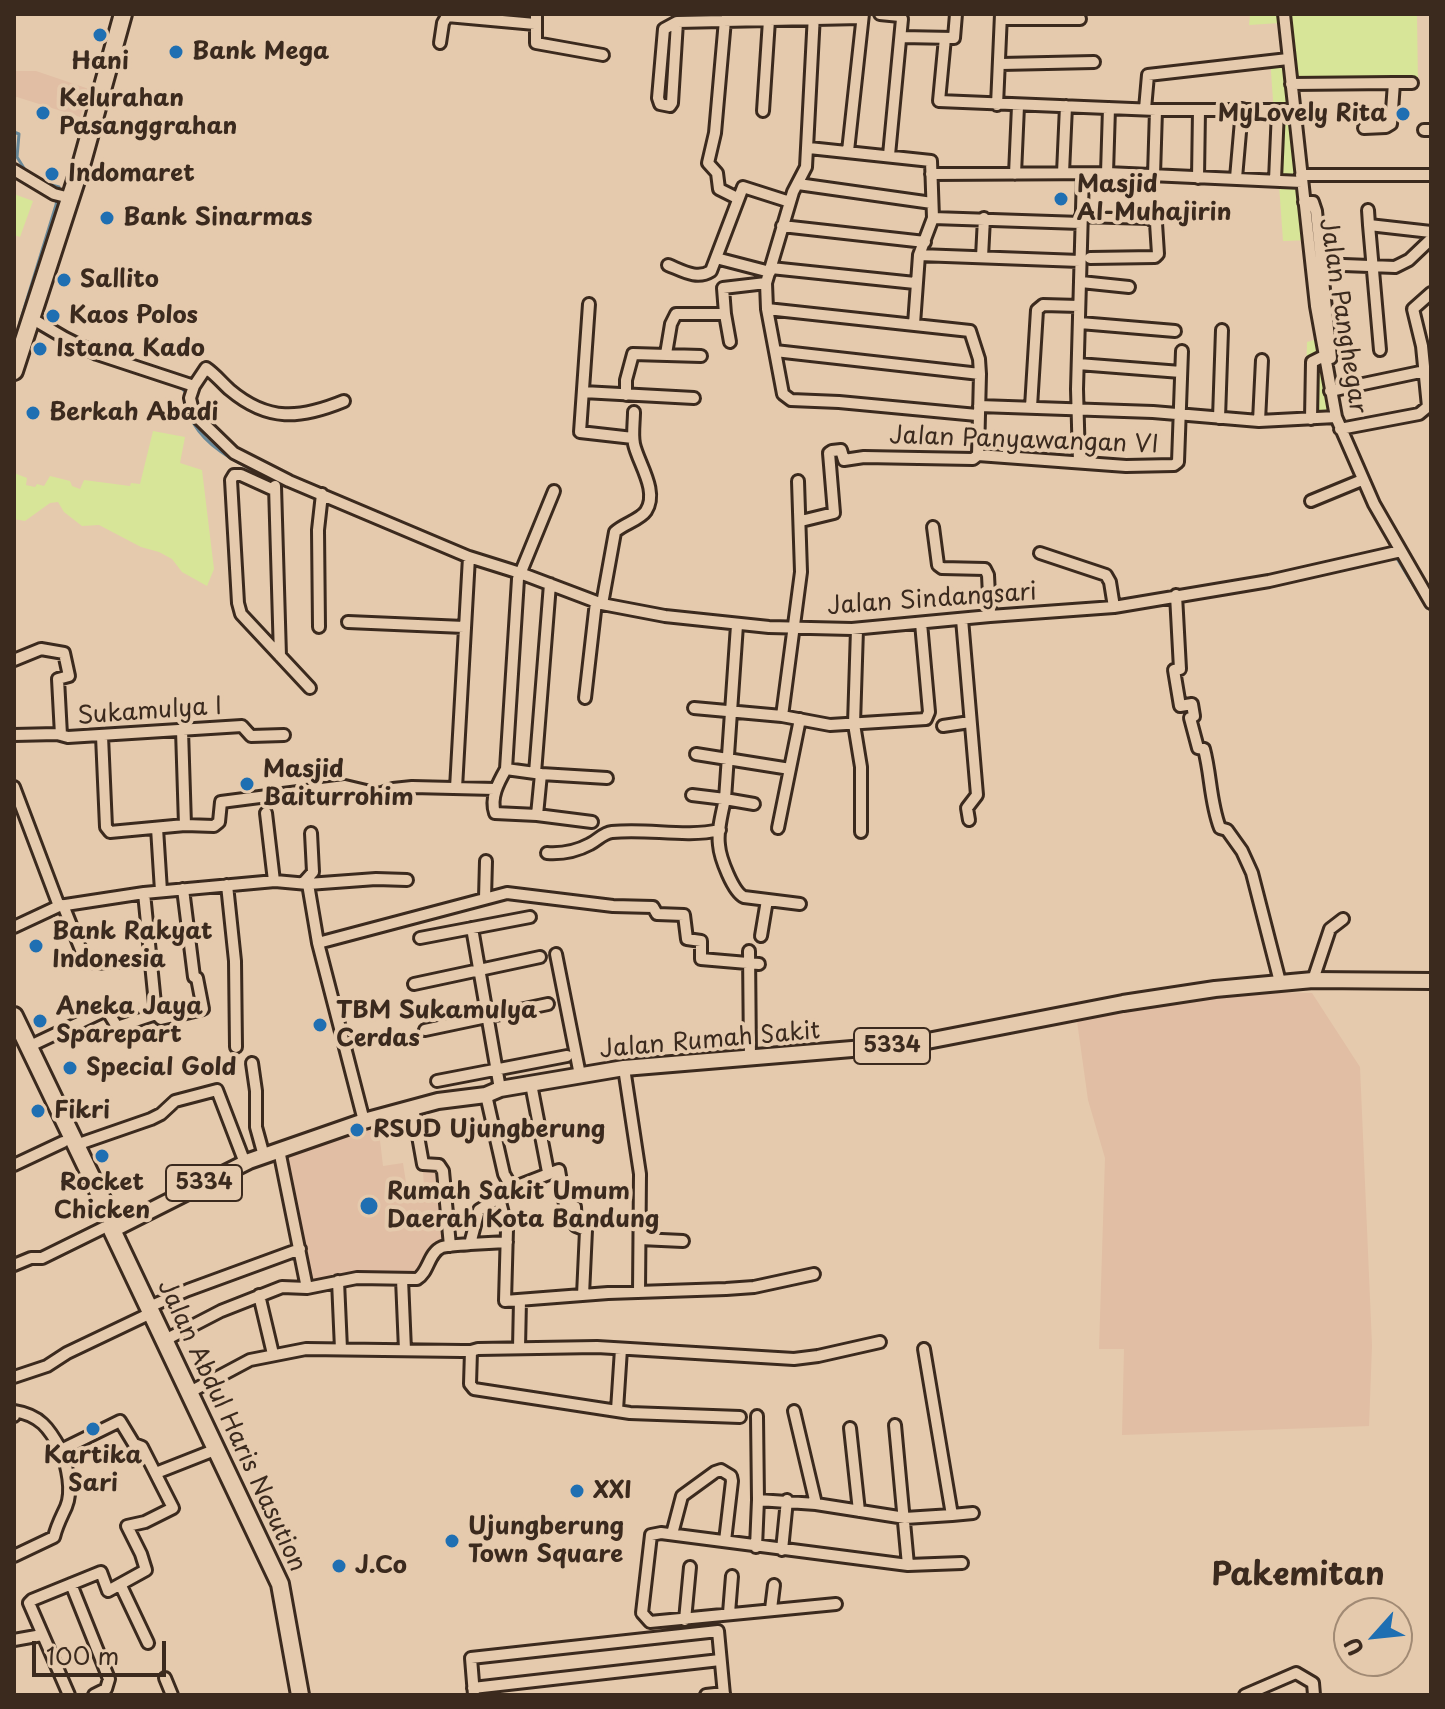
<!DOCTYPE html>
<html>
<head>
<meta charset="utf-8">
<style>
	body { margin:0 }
	#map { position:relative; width:1445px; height:1709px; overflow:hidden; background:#e5caad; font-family:"Playpen Sans",sans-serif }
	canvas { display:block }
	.frame { position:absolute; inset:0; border:16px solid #3b2a1e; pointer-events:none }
	.north { position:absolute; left:1333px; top:1597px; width:80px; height:80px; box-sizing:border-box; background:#e5caad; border:2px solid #a18a74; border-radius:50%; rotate:243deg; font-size:22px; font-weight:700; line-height:32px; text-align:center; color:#3b2a1e }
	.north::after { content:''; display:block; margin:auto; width:28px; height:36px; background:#1f6fb2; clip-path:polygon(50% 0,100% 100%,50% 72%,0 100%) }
	.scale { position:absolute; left:32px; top:1641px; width:134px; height:36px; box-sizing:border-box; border:4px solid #3b2a1e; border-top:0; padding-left:10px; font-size:24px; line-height:28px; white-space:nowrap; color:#3b2a1e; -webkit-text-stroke:6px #e5caad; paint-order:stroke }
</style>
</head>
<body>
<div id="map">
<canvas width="1445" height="1709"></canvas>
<div class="frame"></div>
<div class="north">U</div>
<div class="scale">100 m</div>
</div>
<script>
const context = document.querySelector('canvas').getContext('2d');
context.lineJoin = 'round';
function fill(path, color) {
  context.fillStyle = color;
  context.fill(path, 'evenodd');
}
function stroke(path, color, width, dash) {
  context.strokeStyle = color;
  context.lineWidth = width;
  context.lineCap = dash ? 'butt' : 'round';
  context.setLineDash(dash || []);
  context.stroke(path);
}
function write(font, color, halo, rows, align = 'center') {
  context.font = font + ' "Playpen Sans",sans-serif';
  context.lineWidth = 8;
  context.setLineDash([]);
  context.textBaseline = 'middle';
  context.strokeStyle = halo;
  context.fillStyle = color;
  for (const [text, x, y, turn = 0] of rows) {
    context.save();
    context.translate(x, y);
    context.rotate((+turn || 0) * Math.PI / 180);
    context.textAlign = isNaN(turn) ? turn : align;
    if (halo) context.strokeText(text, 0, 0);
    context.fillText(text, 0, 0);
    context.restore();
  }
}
const built = new Path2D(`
	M14,71H36L89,89L80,117L17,97L14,98Z
	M1266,992L1312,993L1360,1067L1372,1345L1369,1426L1122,1435L1124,1349H1099L1105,1158L1088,1100L1077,1021L1192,1000Z
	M378,1123L383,1166L403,1163L407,1189L424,1187L423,1172L443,1170L447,1236L437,1247L418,1277L308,1286L282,1155Z`);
const green = new Path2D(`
	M1250,14H1417L1418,86L1292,82L1311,240L1283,241L1270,58L1283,56L1280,23L1249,25Z
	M14,194L33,201L20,237L14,235Z
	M1321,338L1336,415L1305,417L1307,342Z
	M153,431L185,437L180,463L202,470L214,569L207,586L182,572L172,559L159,552L141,547L99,525L82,526L64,512L58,502L50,503L25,521L14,519V473L27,478L26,485L35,487L37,484L44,486L50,476L70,481L72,486L80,489L84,480L130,486L131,483L140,484Z`);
const stream = new Path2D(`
	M14,132L19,134L17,157L27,173
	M20,322L56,205L59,187L44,183
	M180,386L187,394C183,442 248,469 284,484
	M295,489L317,499
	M324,501L339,508
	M424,543L453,556
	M1395,555L1427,608
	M556,592L588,604
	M987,622L1012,619
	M710,626L790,634
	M927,628L951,625
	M864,633L912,629
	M797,634H842`);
const minor = new Path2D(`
	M536,14V43L603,55
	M814,14L806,167L793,192L766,283L767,309L783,394L791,400L839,402L977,415
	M880,14L900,16L902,19L889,155
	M1284,14L1316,306L1336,417L1374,504L1431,603
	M1001,19H1080
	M725,20L715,133L708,163L717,173L719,189L737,198
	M677,22L672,103L670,106L660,104L658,98L664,29L677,22L861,18
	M901,37L954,38L956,14
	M945,38L939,101L1156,110H1294
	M440,43L443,23L447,16L535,24
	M1001,64L1094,62
	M1394,83H1412
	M1291,84L1394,83L1391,124L1386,127L1364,128
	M997,105L1001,14
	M1145,109L1148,75L1288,59
	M763,111L769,20
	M1424,130H1431
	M809,148L931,161L933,218L919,255L914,324
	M848,151L863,14
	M14,170L54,194L70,198
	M1063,173L1066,106
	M1107,173L1109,108
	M931,174L1107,173L1302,182
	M1015,174L1018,106
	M1154,175L1156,110
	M1301,175H1431
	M1198,178L1199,110
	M1236,178L1242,109
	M1275,180L1278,110
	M798,184L932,203
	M1304,202H1313L1316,211L1331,358
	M1368,210L1369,225
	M1081,216L1149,218L1156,223L1158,254L1155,257L1090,258
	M933,218L1081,223
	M782,226L925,242
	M919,255L1080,261
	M982,257L984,218
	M716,258L770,272
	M1318,264L1395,267L1409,260L1431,239
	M668,265C683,271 697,280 711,271L743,187L790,202
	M771,268L915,283
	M1081,282L1129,287
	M589,304L580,432L633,438
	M767,309L970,331L979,359L980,374L978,455
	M725,314L730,342
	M31,318L65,338L97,354L194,386
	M1080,323L1175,331
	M1380,350L1369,225L1431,232
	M775,351L980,374
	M666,354L671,324L676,314H725L723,288L766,283
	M1078,364L1181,372
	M1330,391L1425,371
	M583,392L694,398
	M626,395V380L633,354L701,356
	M344,401C300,419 268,422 230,390C222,383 215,374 206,368L194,386L190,398L193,411L199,419L234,453L289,481L469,557L520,573L602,604L665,616L769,627L852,629L990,616L1114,607L1269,581L1401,551
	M979,406L1153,412L1259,421L1336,417
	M1031,407L1037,310L1043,305L1079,306
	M1428,407L1422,346L1413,309L1431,293
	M1219,418L1222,330
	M1311,419L1312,362L1324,356
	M1259,421L1262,360
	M1340,429L1419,414L1431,404
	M1079,462L1077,389L1083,174
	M275,486L280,656
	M274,490L241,475H234L231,480L238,603L241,614L310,688
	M554,491L518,579L506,769C498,783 490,798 495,813L537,815L592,822
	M1311,501L1362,480
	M801,521L834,513L829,453L832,451L841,450L844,460L864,457L973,459L978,455L1126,466L1174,465L1178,462L1182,351
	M933,527L938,565L942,568L985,569L988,575L990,616
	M1040,553L1106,575L1110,582L1114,607
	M1176,595L1180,669L1174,670L1180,706L1192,704L1194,716L1190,718L1198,748L1204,749C1211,775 1210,802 1220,828L1227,830L1242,851L1252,873L1280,982
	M602,604L615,532C623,524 640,520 646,511C659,491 638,463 634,444C632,434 634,422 634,412
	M962,619L977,795L967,808L969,820
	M348,622L464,627
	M319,627L318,530L322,494
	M857,629L854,724L861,767V832
	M14,660L41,649L64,653L69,676L58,679L61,735
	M585,698L596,602
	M694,708L782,716L830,725L926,719L929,712L921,623
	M782,716L801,572L798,481
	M943,726L970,722
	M182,730L185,825
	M14,735L57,734L68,737L242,726L251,736L284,735
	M102,736L106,827L110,832L185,825L214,826L219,822L221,802L345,786L379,794L393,789L412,787L495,789
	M696,754L790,769
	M506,769L535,773
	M541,774L607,778
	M14,787L59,906
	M456,788L469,557
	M692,795L725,799L737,625
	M754,804L725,799C722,813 717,831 719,845C720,858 733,892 744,897L800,904
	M266,813L274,881
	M537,815L541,774L535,773L550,584
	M157,828L161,891
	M778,828L800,719
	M547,853C562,854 577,851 590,844C598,840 603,833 612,832C649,828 684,838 720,830
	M304,882L313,872L311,833
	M308,884L376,879L407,880
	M227,885L235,961L236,1047
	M485,898L486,861
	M63,905L81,950
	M14,927L59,906L144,893L275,881L308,884L318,943L364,1121
	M472,928L500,1089
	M761,936L767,900
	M420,938L530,917
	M318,943L507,893L613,906L653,907L657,914L684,915L687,939L701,941V959L759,964
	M749,951L750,1057
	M556,954L580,1075
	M95,963L150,959
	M1313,980L1330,929L1343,919
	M414,984L540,957
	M156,1014L161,1019L203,1009L197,978L194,977L183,889
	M425,1030L548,1004
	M28,1047L104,1011L108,1012L116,1025L120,1026L156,1014L144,893
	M252,1063L256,1091V1127L264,1156
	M624,1068L640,1174L639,1292
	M437,1081L567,1056
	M531,1084L548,1172
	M486,1095L504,1174L513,1190
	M413,1108L423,1164L439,1165L443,1171L450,1246
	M76,1145L151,1119L161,1114L175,1101L217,1090L245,1163
	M279,1150L307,1288
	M14,1165L63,1142
	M499,1198L507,1229L505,1301L608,1293L726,1289L754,1287L814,1274
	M640,1239L683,1241
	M470,1244L507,1242
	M14,1265L31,1258H42L105,1227
	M402,1279L405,1350
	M338,1281L341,1349
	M259,1295L273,1354
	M149,1307L188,1290L300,1249
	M165,1340L221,1311L282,1287L307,1288L357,1278L417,1279C429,1272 428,1253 442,1247C450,1245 462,1245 470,1244L479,1210L520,1185L559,1170L565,1205L575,1207L576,1226L586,1230L583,1295
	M519,1348L520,1300
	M471,1351L478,1349L597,1347L794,1359L818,1356L880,1342
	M14,1377L47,1366L67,1353L151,1313
	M190,1392L250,1360L306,1349L462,1351H471L470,1384L474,1389L630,1413L740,1417
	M617,1410L621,1349
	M794,1411L816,1504
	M14,1416V1411C40,1415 49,1428 61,1450
	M757,1416L758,1500
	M850,1428L859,1511
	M156,1473L217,1449
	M952,1515L973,1513
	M672,1534L682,1496L715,1472L721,1470L731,1476L732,1481L725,1541
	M756,1547L758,1500L816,1504L905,1518L952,1515L924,1349
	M782,1550L787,1500
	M14,1556L54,1537C57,1525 61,1518 66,1507C73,1491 67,1466 61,1450L120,1421L134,1444L142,1447L173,1508L145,1522L127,1526L141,1554L146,1570L108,1591L101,1572L32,1600L29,1603L69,1695
	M908,1565L962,1563
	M71,1584L109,1679L106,1689L94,1695
	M121,1586L148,1643
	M836,1604L650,1622L642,1613L651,1535L661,1533L908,1565L895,1425
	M771,1609L774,1585
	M729,1613L732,1576
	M685,1620L690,1567
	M14,1640L42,1635
	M165,1678L172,1695
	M473,1688L720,1660
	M474,1695L471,1658L718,1631L724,1695
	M706,1695L724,1693
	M1245,1695L1296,1673L1313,1683L1314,1695`);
const major = new Path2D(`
	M112,1230L249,1161L364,1121L438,1101L486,1095L500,1089L624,1068L912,1044L1123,1003L1215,989L1313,980L1431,981`);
const highway = new Path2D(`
	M14,371L82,162L123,14
	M14,1016L113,1222L112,1230L280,1584L300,1695`);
const markers = [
	[100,35,8,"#1f6fb2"],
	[176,52,8,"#1f6fb2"],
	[43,113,8,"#1f6fb2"],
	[1403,114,8,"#1f6fb2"],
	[52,174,8,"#1f6fb2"],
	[1061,199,8,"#1f6fb2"],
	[107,218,8,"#1f6fb2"],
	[64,280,8,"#1f6fb2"],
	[53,316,8,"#1f6fb2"],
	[40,349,8,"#1f6fb2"],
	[33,413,8,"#1f6fb2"],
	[247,784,8,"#1f6fb2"],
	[36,946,8,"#1f6fb2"],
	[40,1021,8,"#1f6fb2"],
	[320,1025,8,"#1f6fb2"],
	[70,1068,8,"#1f6fb2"],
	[38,1111,8,"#1f6fb2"],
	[357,1130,8,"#1f6fb2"],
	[102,1156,8,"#1f6fb2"],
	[369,1206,10,"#1f6fb2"],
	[93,1429,8,"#1f6fb2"],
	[577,1491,8,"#1f6fb2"],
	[452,1541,8,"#1f6fb2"],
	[339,1566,8,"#1f6fb2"]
];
const shields = [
	[892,1046,76],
	[204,1183,76]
];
const shieldNames = [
	["5334",892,1046],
	["5334",204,1183]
];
const poiNames = [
	["Bank Mega",192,52],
	["Hani",100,62,"center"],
	["Kelurahan",59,99],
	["Pasanggrahan",59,127],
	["MyLovely Rita",1387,114,"right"],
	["Indomaret",68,174],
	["Masjid",1077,185],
	["Al-Muhajirin",1077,213],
	["Bank Sinarmas",123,218],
	["Sallito",80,280],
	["Kaos Polos",69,316],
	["Istana Kado",56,349],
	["Berkah Abadi",49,413],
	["Masjid",263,770],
	["Baiturrohim",263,798],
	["Bank Rakyat",52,932],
	["Indonesia",52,960],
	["Aneka Jaya",56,1007],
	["Sparepart",56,1035],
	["TBM Sukamulya",336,1011],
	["Cerdas",336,1039],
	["Special Gold",86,1068],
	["Fikri",54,1111],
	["RSUD Ujungberung",373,1130],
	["Rocket",102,1183,"center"],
	["Chicken",102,1211,"center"],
	["Rumah Sakit Umum",387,1192],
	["Daerah Kota Bandung",387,1220],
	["Kartika",93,1456,"center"],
	["Sari",93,1484,"center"],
	["XXI",593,1491],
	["Ujungberung",468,1527],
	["Town Square",468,1555],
	["J.Co",355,1566]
];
const streetNames = [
	["Jalan Panghegar",1342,316,81],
	["Jalan Panyawangan VI",1024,441,2],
	["Jalan Sindangsari",932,600,-4],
	["Sukamulya I",150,712,-4],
	["Jalan Rumah Sakit",710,1041,-5],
	["Jalan Abdul Haris Nasution",231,1426,65]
];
const districtNames = [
	["Pakemitan",1298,1576]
];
fill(built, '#e1bea4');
fill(green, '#d7e598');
stroke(stream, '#6a8999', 3);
stroke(minor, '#3b2a1e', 16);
stroke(major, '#3b2a1e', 20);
stroke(highway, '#3b2a1e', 22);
stroke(minor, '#e5caad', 10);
stroke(major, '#e5caad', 14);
stroke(highway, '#e5caad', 16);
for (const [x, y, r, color] of markers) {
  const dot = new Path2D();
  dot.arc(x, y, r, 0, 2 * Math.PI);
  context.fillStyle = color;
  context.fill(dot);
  stroke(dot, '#e5caad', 3);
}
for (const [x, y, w] of shields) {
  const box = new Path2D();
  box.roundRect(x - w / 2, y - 18, w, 36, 6);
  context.fillStyle = '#e5caad';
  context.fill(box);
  stroke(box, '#3b2a1e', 2);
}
write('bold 22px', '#3b2a1e', null, shieldNames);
write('bold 24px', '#3b2a1e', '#e5caad', poiNames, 'left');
write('24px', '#3b2a1e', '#e5caad', streetNames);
write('bold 32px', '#3b2a1e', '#e5caad', districtNames);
</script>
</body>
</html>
